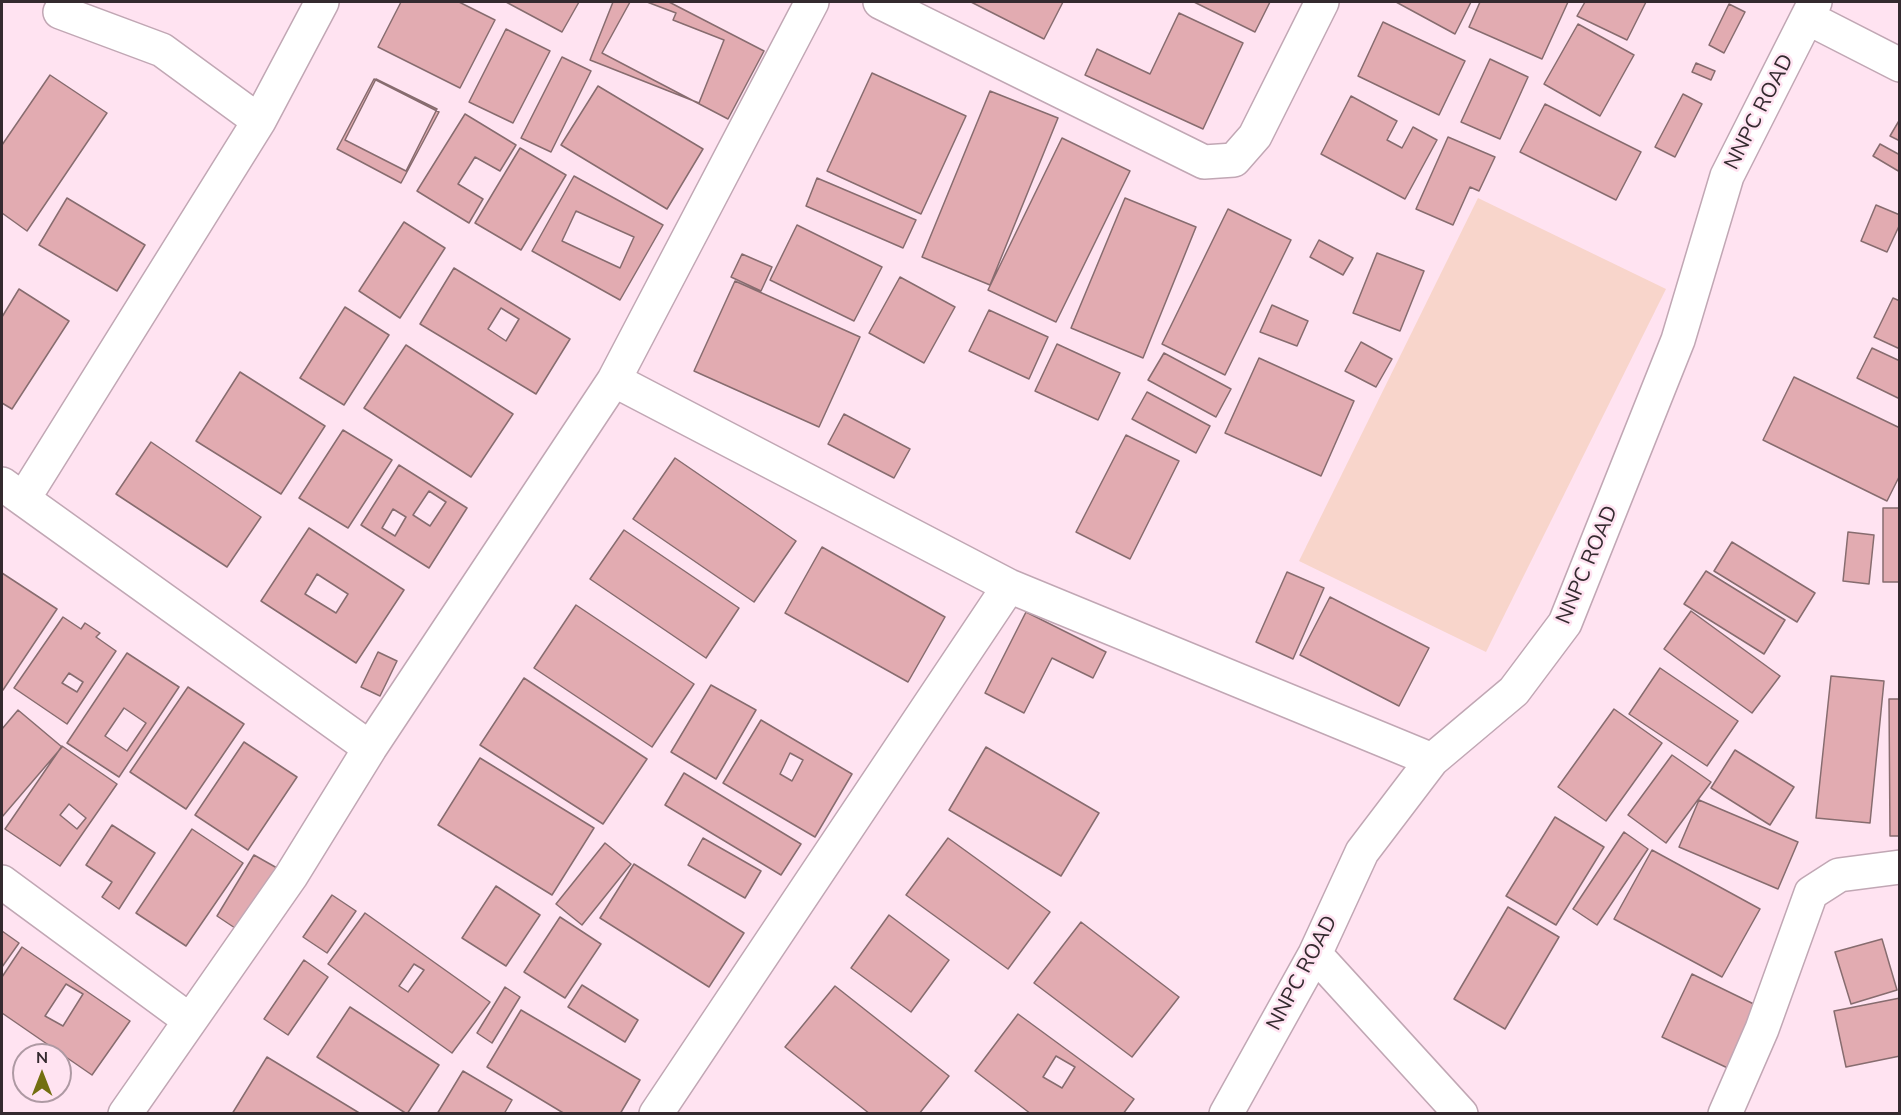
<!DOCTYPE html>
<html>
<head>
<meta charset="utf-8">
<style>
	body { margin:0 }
	#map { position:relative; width:1901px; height:1115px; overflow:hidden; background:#ffe3f1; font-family:Mulish,sans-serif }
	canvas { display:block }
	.frame { position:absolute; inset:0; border:3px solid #342a2f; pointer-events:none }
	.north { position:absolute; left:12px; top:1043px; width:60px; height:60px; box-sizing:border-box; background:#ffe3f1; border:2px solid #ae99a3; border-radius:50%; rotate:0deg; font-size:16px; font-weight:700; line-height:24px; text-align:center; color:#342a2f }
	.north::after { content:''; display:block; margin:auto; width:21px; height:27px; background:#736f10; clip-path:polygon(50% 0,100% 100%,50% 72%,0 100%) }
</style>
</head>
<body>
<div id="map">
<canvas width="1901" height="1115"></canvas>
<div class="frame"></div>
<div class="north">N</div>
</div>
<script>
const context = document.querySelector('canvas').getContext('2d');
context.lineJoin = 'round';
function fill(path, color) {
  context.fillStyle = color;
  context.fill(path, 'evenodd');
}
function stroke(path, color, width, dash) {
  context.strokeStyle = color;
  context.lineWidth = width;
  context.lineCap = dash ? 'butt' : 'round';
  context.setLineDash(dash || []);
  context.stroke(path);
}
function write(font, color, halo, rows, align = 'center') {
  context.font = font + ' Mulish,sans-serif';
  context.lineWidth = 5;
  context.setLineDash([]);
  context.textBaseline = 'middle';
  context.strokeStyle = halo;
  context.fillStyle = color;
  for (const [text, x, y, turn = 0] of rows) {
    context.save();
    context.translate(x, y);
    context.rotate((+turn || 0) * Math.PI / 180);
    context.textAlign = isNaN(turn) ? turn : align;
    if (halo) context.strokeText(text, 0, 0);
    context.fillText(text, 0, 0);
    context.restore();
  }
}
const green = new Path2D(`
	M1478,198L1666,289L1486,652L1299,561Z`);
const building = new Path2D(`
	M401,2H459L495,20L460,88L378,47Z
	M506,2H579L562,32Z
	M613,2H647L676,13L673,20L724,40L699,103L590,60Z
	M630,2H669L764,51L728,119L602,53Z
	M971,2H1063L1044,39Z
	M1194,2H1270L1255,32Z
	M1396,2H1471L1455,34Z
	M1480,2H1568L1542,59L1469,27Z
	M1585,2H1646L1627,40L1577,16Z
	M1729,4L1745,12L1724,53L1709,45Z
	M1179,13L1243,43L1203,129L1085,75L1097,49L1150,74Z
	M1383,22L1465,61L1439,115L1358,76Z
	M1578,24L1634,55L1600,116L1544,84Z
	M506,29L550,51L513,123L469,102Z
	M562,57L591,71L551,152L521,138Z
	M1490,59L1528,77L1500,139L1461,122Z
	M1696,63L1715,71L1711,80L1692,72Z
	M872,73L966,116L921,214L827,171Z
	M50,75L107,113L27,231L2,213V145Z
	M374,79L439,112L401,183L337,149Z
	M376,79L437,109L406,171L345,140Z
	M598,86L703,149L667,209L561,145Z
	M990,91L1058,118L990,285L922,257Z
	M1683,94L1702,104L1675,157L1655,147Z
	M1351,96L1397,121L1387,140L1402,148L1413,127L1437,140L1405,199L1321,154Z
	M1545,104L1641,152L1616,200L1520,152Z
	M465,114L516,145L500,171L475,157L458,184L483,199L469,223L417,191Z
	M1900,119V141L1890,136Z
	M1448,137L1495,157L1479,191L1470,187L1453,225L1416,209Z
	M1062,138L1130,171L1056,322L988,290Z
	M1880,144L1900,155V172L1873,156Z
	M520,148L566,175L521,250L475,223Z
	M574,176L663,225L620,300L532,251ZM576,211L634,237L620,268L562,241Z
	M817,178L916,220L903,248L806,206Z
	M67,198L145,245L117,291L39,245Z
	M1125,198L1196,227L1143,358L1071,328Z
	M1876,205L1900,215V224L1887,252L1861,241Z
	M1228,209L1291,240L1225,375L1162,344Z
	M404,222L445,248L400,318L359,291Z
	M797,225L882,267L854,321L770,280Z
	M1319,240L1353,258L1343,275L1310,257Z
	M1377,253L1424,271L1400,331L1353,313Z
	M742,254L772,267L761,291L731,277Z
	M454,268L570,339L536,394L420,324ZM501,308L519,319L506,341L488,329Z
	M900,277L955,307L924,363L869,333Z
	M735,281L860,337L819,427L694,371Z
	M19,289L69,321L12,409L2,403V317Z
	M1893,298L1900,301V349L1874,337Z
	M1272,305L1308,321L1297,346L1260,332Z
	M345,307L389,335L344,405L300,378Z
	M989,310L1048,337L1029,379L969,351Z
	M1361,342L1392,359L1376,387L1345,371Z
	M1057,344L1120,373L1098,420L1035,391Z
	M406,345L513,414L471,477L364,408Z
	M1872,348L1900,361V399L1857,378Z
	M1164,353L1231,389L1216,417L1148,380Z
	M1259,358L1354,401L1321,476L1225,433Z
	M240,372L325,426L281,494L196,441Z
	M1794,377L1900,428V475L1887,501L1763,440Z
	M1147,392L1210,426L1196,453L1132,419Z
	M844,414L910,449L894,478L828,444Z
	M343,430L392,460L348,528L299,498Z
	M1126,435L1179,461L1130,559L1076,532Z
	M151,442L261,517L227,567L116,494Z
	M675,458L796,541L754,602L633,519Z
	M399,465L467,508L429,568L361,525ZM429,491L446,502L430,526L413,515ZM393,509L406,517L395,536L382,528Z
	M1883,508H1900V582H1883Z
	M309,528L404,590L356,663L261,601ZM317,574L348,594L336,613L305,594Z
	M624,530L739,608L706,658L590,579Z
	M1848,532L1874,535L1869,584L1843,581Z
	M1732,542L1815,593L1797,622L1714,571Z
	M822,547L945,617L908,682L785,613Z
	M1706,571L1785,620L1764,654L1684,604Z
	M1287,572L1324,588L1293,659L1256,642Z
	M2,573L57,609L3,690L2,688Z
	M1330,597L1429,648L1399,706L1300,655Z
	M576,605L694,684L652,747L534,668Z
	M1691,611L1780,676L1752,713L1664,649Z
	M1026,612L1106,652L1093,678L1052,658L1024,713L985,693Z
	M63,617L81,629L85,623L100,633L96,637L116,651L67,724L14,688ZM69,673L83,682L77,692L62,683Z
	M378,652L397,661L380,696L361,687Z
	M127,653L179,687L119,777L67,743ZM124,708L146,723L127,751L105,736Z
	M1660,668L1738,721L1707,766L1629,714Z
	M1831,676L1884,681L1870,823L1816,818Z
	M524,678L647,759L603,824L480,745Z
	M711,685L756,710L716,779L671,752Z
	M188,687L244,724L186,809L130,772Z
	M1889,699H1900V836H1890Z
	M1614,709L1662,743L1606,821L1558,787Z
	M18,710L62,747L2,817V729Z
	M761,720L852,774L815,837L723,783ZM790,753L803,760L792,781L780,774Z
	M244,742L297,777L248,850L195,815Z
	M62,746L117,784L60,866L5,829ZM69,804L86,818L77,829L60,815Z
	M986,747L1099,813L1061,876L949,810Z
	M1735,750L1794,787L1770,825L1711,788Z
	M1672,755L1711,782L1666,843L1628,815Z
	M480,758L594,828L552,895L438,825Z
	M684,773L801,844L781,875L665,805Z
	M1699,800L1798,842L1778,889L1679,847Z
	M1555,817L1604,847L1556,925L1506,896Z
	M112,825L155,853L119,909L102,897L112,882L86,865Z
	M192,829L243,863L186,946L136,913Z
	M1624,832L1648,849L1597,925L1573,909Z
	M703,838L761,871L745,898L688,865Z
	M948,838L1050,912L1008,969L906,895Z
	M605,843L631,864L582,925L556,904Z
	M1652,850L1760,909L1722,977L1614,919Z
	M254,855L277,868L238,930L217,916Z
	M634,864L744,933L709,987L600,918Z
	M496,886L540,915L506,966L462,938Z
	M332,895L356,911L327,953L303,937Z
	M1508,907L1559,937L1505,1029L1454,999Z
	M365,913L490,1002L452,1053L328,964ZM414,964L424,970L408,992L399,986Z
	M889,915L949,960L911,1012L851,968Z
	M560,917L601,944L565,998L524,972Z
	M1081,922L1179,997L1132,1057L1034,983Z
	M2,931L19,943L2,967Z
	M1882,939L1897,990L1851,1004L1835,952Z
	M22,947L130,1021L92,1075L2,1013V977ZM66,984L83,994L63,1026L45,1016Z
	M304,960L328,977L288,1035L264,1019Z
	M1692,974L1764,1009L1734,1071L1662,1037Z
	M582,985L638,1020L625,1042L568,1007Z
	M835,986L949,1076L919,1114H870L785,1047Z
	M505,987L520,997L492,1043L477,1033Z
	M1900,998V1056L1846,1067L1834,1011Z
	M350,1007L439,1065L407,1114L317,1057Z
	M521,1010L640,1080L620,1114H565L487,1067Z
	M1018,1014L1134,1099L1123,1114H1031L975,1071ZM1056,1056L1075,1067L1062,1088L1043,1077Z
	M267,1057L361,1114H232Z
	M463,1071L512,1100L504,1114H437Z`);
const street = new Path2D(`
	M880,2L1204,162L1234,160L1255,136L1322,2
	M60,12L162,50L259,121
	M1808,18L1900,65
	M614,380L1009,586L1432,760
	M2,484L370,748
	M24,498L259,121L322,2
	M2,882L188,1019
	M1315,954L1461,1114
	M125,1114L291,876L370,748L614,380L812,2
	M656,1114L1009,586
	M1226,1114L1315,954L1362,852L1432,760L1514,691L1565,623L1678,340L1727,176L1815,2
	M1725,1114L1762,1029L1811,893L1839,875L1900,867`);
const streetNames = [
	["NNPC ROAD",1759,112,-63],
	["NNPC ROAD",1587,565,-67],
	["NNPC ROAD",1302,973,-62]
];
fill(green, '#f8d5cb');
fill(building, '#e2abb1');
stroke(building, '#876c6f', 1.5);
stroke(street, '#c1a7b4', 36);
stroke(street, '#fff', 33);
write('21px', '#342a2f', '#ffe3f1', streetNames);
</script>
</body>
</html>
